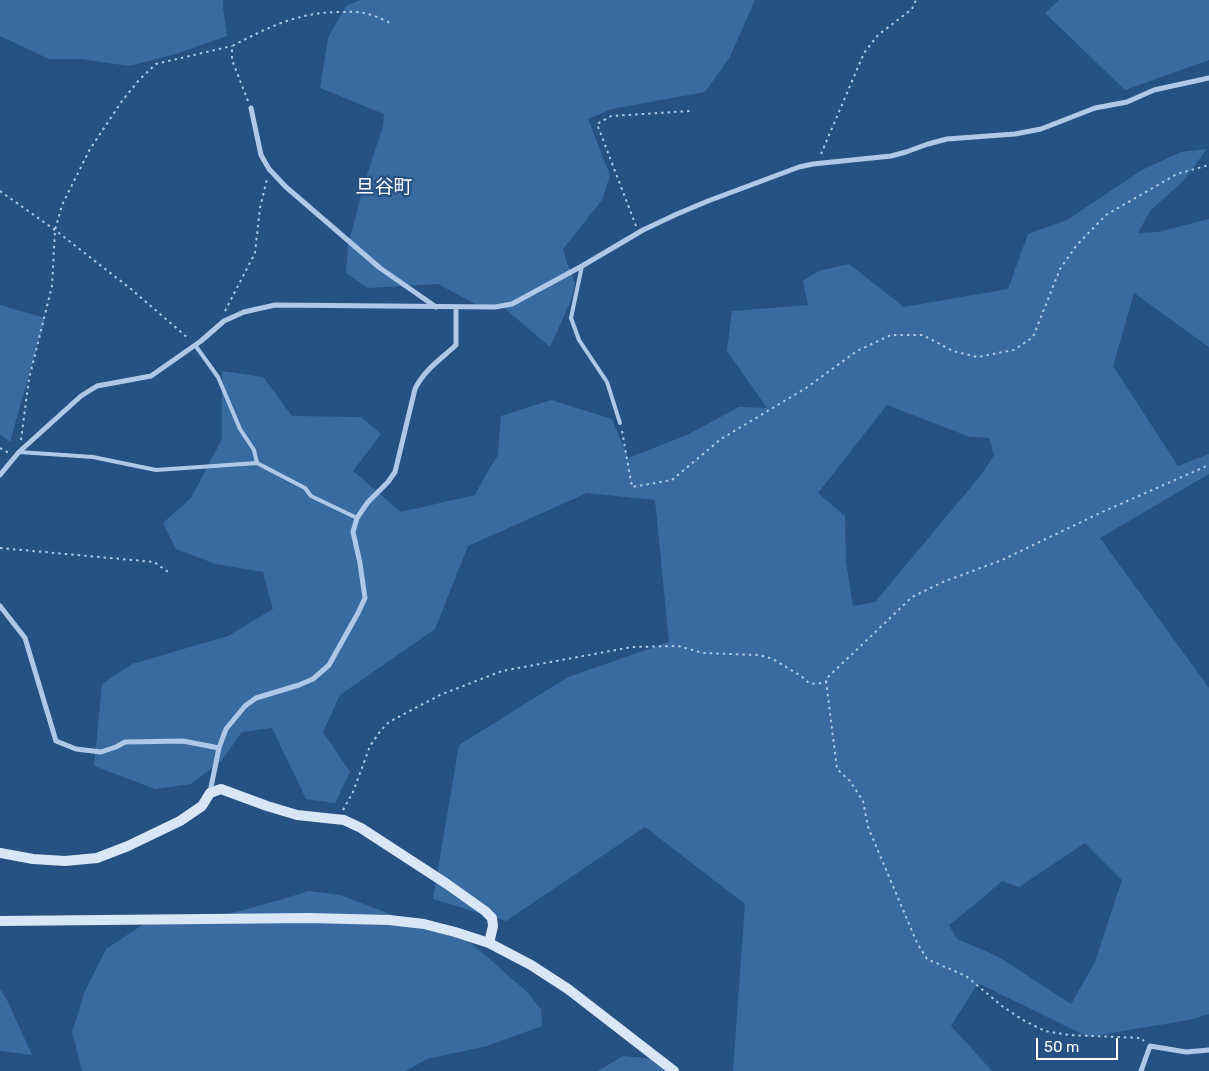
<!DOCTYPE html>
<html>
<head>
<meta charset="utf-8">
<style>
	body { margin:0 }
	#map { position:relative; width:1209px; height:1071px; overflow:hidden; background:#265183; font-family:Rubik,sans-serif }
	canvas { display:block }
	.scale { position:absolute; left:1036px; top:1038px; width:82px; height:22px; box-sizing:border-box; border:2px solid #fff; border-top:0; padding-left:6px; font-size:15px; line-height:18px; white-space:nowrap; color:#fff; -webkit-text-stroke:4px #265183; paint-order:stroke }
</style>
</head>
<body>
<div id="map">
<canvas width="1209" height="1071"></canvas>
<div class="scale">50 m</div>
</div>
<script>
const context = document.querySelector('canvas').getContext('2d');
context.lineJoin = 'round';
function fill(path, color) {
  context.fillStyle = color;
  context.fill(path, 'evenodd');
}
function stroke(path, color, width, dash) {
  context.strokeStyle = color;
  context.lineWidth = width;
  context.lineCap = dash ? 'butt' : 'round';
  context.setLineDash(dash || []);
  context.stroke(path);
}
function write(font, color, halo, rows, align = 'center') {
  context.font = font + ' Rubik,"Noto Sans JP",sans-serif';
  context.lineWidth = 4.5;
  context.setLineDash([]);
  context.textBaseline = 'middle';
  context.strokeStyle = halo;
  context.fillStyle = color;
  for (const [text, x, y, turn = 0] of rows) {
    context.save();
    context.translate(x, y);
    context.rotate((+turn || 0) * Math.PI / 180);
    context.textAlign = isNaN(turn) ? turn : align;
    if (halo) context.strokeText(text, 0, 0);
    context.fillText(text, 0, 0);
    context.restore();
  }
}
const green = new Path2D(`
	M0,0H223V7L227,36L176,54L129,66L81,59H49L0,36Z
	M360,0H755L730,57L705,92L612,109L588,119L610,175L602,200L563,249L567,263L575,283L571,300L550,347L503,307L475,304L438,284L368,288L346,273L348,245L364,184L383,126L384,114L320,88L328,38L346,6Z
	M1059,0H1209V60L1125,90L1045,13Z
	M1207,149L1183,181L1150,211L1138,233L1158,232L1209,219V347L1134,293L1113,366L1178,466L1209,454V474L1100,538L1209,688V1014L1189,1020L1088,1037L978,983L951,1026L992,1071H733L745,904L645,827L506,921L433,899L459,745L568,677L669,642L655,500L587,493L468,546L435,629L340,695L323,732L350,772L335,803L306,799L272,728L242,732L222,760L191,784L155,789L94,766L102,684L132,664L228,636L273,609L263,572L216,564L176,549L163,523L191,498L222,439V371L263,377L292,416L361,417L381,434L353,471L401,512L475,495L485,476L498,455L501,416L551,400L612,419L628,458L687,435L739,407L767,408L727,351L732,311L808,305L803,281L818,271L849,264L904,307L1008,289L1028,234L1067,220L1142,170L1181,152ZM887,405L970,437L989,438L994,455L982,474L875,602L853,606L846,562L845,516L818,493ZM1085,843L1122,880L1095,962L1071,1004L997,956L957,939L949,925L973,906L1002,881L1019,887Z
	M0,305L45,318L10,442L0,434Z
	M309,891L340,895L416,924L463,936L526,991L541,1009L542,1026L487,1046L427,1059L406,1071H82L72,1032L85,991L106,949L144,924L221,916L276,901Z
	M0,989L7,1000L32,1055L0,1051Z
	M623,1056L657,1059L667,1071H598Z`);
const path = new Path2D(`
	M248,101L232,60V46C267,28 296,13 337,12C348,12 358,11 368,14C377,16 385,21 393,24
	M821,154L864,53L878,35L912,9L916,0
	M0,191L55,230L131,289L189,339
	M636,226L597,124L611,116L690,111
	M225,311L255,253L260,208L267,179
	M622,431L632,487L672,480L721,439L806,388L857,351L891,335H923L953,351L977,357L1014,350L1033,337L1060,269L1076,246L1106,215L1177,174L1209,165
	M21,440L29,379L52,286L55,230L62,205L90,149L122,101L139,80L156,64L232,46
	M0,448L7,452H9
	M0,548L154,562L171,574
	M826,681L837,769L850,781L863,801L868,827L917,943L927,959L966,976L1002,1006L1023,1020L1045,1031L1069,1035L1141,1038L1144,1041
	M343,810L353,792L370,746L381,730L389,722L440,695L502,671L632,647L678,646L703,653L759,655L773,659L801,676L809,683L816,684L826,682V679L912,597L943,582L1002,560L1100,513L1209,465`);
const lane = new Path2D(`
	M582,266L571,318L579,340L607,382L620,423
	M195,345L218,377L240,429L254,450L257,463
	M19,452L93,457L156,470L257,463L305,488L311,496L357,518`);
const street = new Path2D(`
	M251,108L261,155L269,169L286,187L380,268L436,307
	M0,475L19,452L81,396L97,386L151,376L201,341L224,321L244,312L275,305L495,307L512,304L582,266L643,230L677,214L708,201L799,167L813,164L891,156L906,152L928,144L947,139L1015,134L1041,129L1095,108L1127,102L1154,90L1209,78
	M0,606L25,638L56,741L76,749L101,752L116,747L125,742L183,741L219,748
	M210,792L219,748L226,729L245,706L256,698L299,685L313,679L329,665L358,613L365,598L360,563L353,532L357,518L368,502L388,482L395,472L415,389C424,370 441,359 456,345V307
	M1141,1071L1150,1046L1186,1052L1209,1050`);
const secondary = new Path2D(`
	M0,853L33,859L65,861L97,858L128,846L180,821L202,806L210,793L221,789L267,806L297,815L344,820L361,828L447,884L485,911L492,918L493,926L489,943
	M0,921L309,918L389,920L424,924L455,932L489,943L531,965L568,989L674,1071`);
const neighbourhoodNames = [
	["旦谷町",384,188]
];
fill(green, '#3a6ba0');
stroke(path, '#aec9e7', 2, [2.5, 4]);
stroke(lane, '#aec9e7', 4);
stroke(street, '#aec9e7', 5);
stroke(secondary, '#d8e6f6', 10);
write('19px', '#fff', '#265183', neighbourhoodNames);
</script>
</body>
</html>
